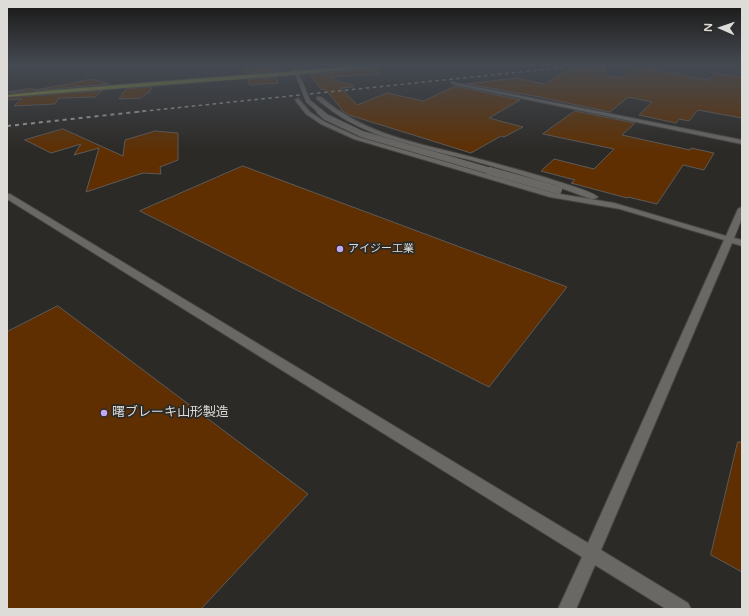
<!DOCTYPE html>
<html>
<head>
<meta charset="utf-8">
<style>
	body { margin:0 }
	#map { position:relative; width:749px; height:616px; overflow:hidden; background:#2c2a26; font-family:"Varela Round",sans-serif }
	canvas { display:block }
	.frame { position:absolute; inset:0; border:8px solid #dddcd9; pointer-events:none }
	.north { position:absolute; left:701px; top:8px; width:40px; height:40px; -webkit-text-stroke:3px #2c2a26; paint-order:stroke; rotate:272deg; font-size:11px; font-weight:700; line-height:16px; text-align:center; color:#dddcd9 }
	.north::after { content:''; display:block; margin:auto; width:14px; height:18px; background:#dddcd9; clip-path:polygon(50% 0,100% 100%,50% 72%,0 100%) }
</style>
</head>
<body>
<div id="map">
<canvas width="749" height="616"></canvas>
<div class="frame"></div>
<div class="north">N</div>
</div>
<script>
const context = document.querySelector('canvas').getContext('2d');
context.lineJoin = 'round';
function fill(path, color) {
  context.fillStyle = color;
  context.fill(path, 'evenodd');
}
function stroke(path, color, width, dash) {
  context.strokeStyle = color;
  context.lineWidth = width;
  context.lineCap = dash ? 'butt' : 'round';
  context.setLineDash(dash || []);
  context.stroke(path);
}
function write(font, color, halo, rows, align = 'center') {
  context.font = font + ' "Varela Round","Noto Sans JP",sans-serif';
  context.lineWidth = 3.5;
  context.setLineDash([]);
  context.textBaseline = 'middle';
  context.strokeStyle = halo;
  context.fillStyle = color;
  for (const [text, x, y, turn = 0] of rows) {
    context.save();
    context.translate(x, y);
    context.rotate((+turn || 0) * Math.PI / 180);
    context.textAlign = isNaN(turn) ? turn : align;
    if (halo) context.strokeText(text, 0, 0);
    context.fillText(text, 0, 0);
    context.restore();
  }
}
const building = new Path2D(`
	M576,65H604L605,75L622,78L633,69L644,70L646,68L709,80L715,73L742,77V118L698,110L689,121L679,119L676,123L639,115L652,102L628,97L610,112L534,96L467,84L516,78L544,84Z
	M277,67V71L245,73L244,70Z
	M378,68L379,74L331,77L334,80L353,85V87L341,88L357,105L387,93L423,101L456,86L520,100L489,118L523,127L504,137L501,136L471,153L349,115L343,111L325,89L322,90L310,75Z
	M277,78L278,83L250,85L248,80Z
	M91,79L109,84L7,93V92L32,88L35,90L70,84Z
	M152,87L149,93H147L141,98L119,99L126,89Z
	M102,91L95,97L59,98L55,104L14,106L22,99L7,100V98Z
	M575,111L635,123L622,135L690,150L691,148L714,153L704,170L683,165L657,204L628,197L627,198L571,183L575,180L541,171L554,159L594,169L614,149L543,134Z
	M63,129L123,156L125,140L155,131L178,133V160L160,167L161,174L143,173L86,192L99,148L74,155L81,144L51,153L25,140Z
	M243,166L567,287L489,387L140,211Z
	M58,306L308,494L201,609H7V332Z
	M738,442H742V572L711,555Z`);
const minor = new Path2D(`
	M291,65H295L302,82L298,81Z
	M451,82L742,140V144L453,84Z
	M317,97H321C360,131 407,141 456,153C487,161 517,169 547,178C558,182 590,190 598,197L594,199H591C552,184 511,171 470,160C415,146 361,138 317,99Z
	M298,98L310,112L325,122L358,137L554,193L614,203L726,236L738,209L742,207V218L734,238L742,240V246L732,243L601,550L688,603L691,609H666L595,565L576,609H558L582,557L7,199V194H10L588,543L724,240L620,209L550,197L354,139L321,124L306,114L295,100Z`);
const major = new Path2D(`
	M372,65H389L292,75L7,97V95L54,90Z`);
const railFar1 = new Path2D(`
	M136,112L588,65`);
const rail = new Path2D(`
	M7,126L145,111`);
const minorBridgeFar2 = new Path2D(`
	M300,81L308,101L321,112`);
const minorBridgeFar1 = new Path2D(`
	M319,111L326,117L362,134L494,172`);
const minorBridge = new Path2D(`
	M490,171L558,190`);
const markers = [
	[340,249,4,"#c3a7f2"],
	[104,413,4,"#c3a7f2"]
];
const poiNames = [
	["アイジー工業",348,249]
];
const nearPoinames = [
	["曙ブレーキ山形製造",112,413]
];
fill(building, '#5f2f01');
stroke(building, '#5e5a57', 1);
stroke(minor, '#484744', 2);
stroke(major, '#484744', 2);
fill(minor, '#6a6864');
fill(major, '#8f9333');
stroke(railFar1, '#a5a4a0', 1.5, [3.5, 3.5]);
stroke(rail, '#a5a4a0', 2, [4, 4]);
stroke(minorBridgeFar2, '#484744', 5, []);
stroke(minorBridgeFar1, '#484744', 7, []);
stroke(minorBridge, '#484744', 8, []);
stroke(minorBridgeFar2, '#6a6864', 4.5);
stroke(minorBridgeFar1, '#6a6864', 6);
stroke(minorBridge, '#6a6864', 8);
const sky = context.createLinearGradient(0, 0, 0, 152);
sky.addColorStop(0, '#181715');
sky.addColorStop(0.43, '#454a52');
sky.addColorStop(1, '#454a5200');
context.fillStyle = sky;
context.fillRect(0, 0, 749, 152);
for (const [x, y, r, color] of markers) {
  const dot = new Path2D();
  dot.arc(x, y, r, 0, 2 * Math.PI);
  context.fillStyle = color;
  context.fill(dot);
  stroke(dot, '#2c2a26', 1.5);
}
write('11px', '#dddcd9', '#2c2a26', poiNames, 'left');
write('13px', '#dddcd9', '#2c2a26', nearPoinames, 'left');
</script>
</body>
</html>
